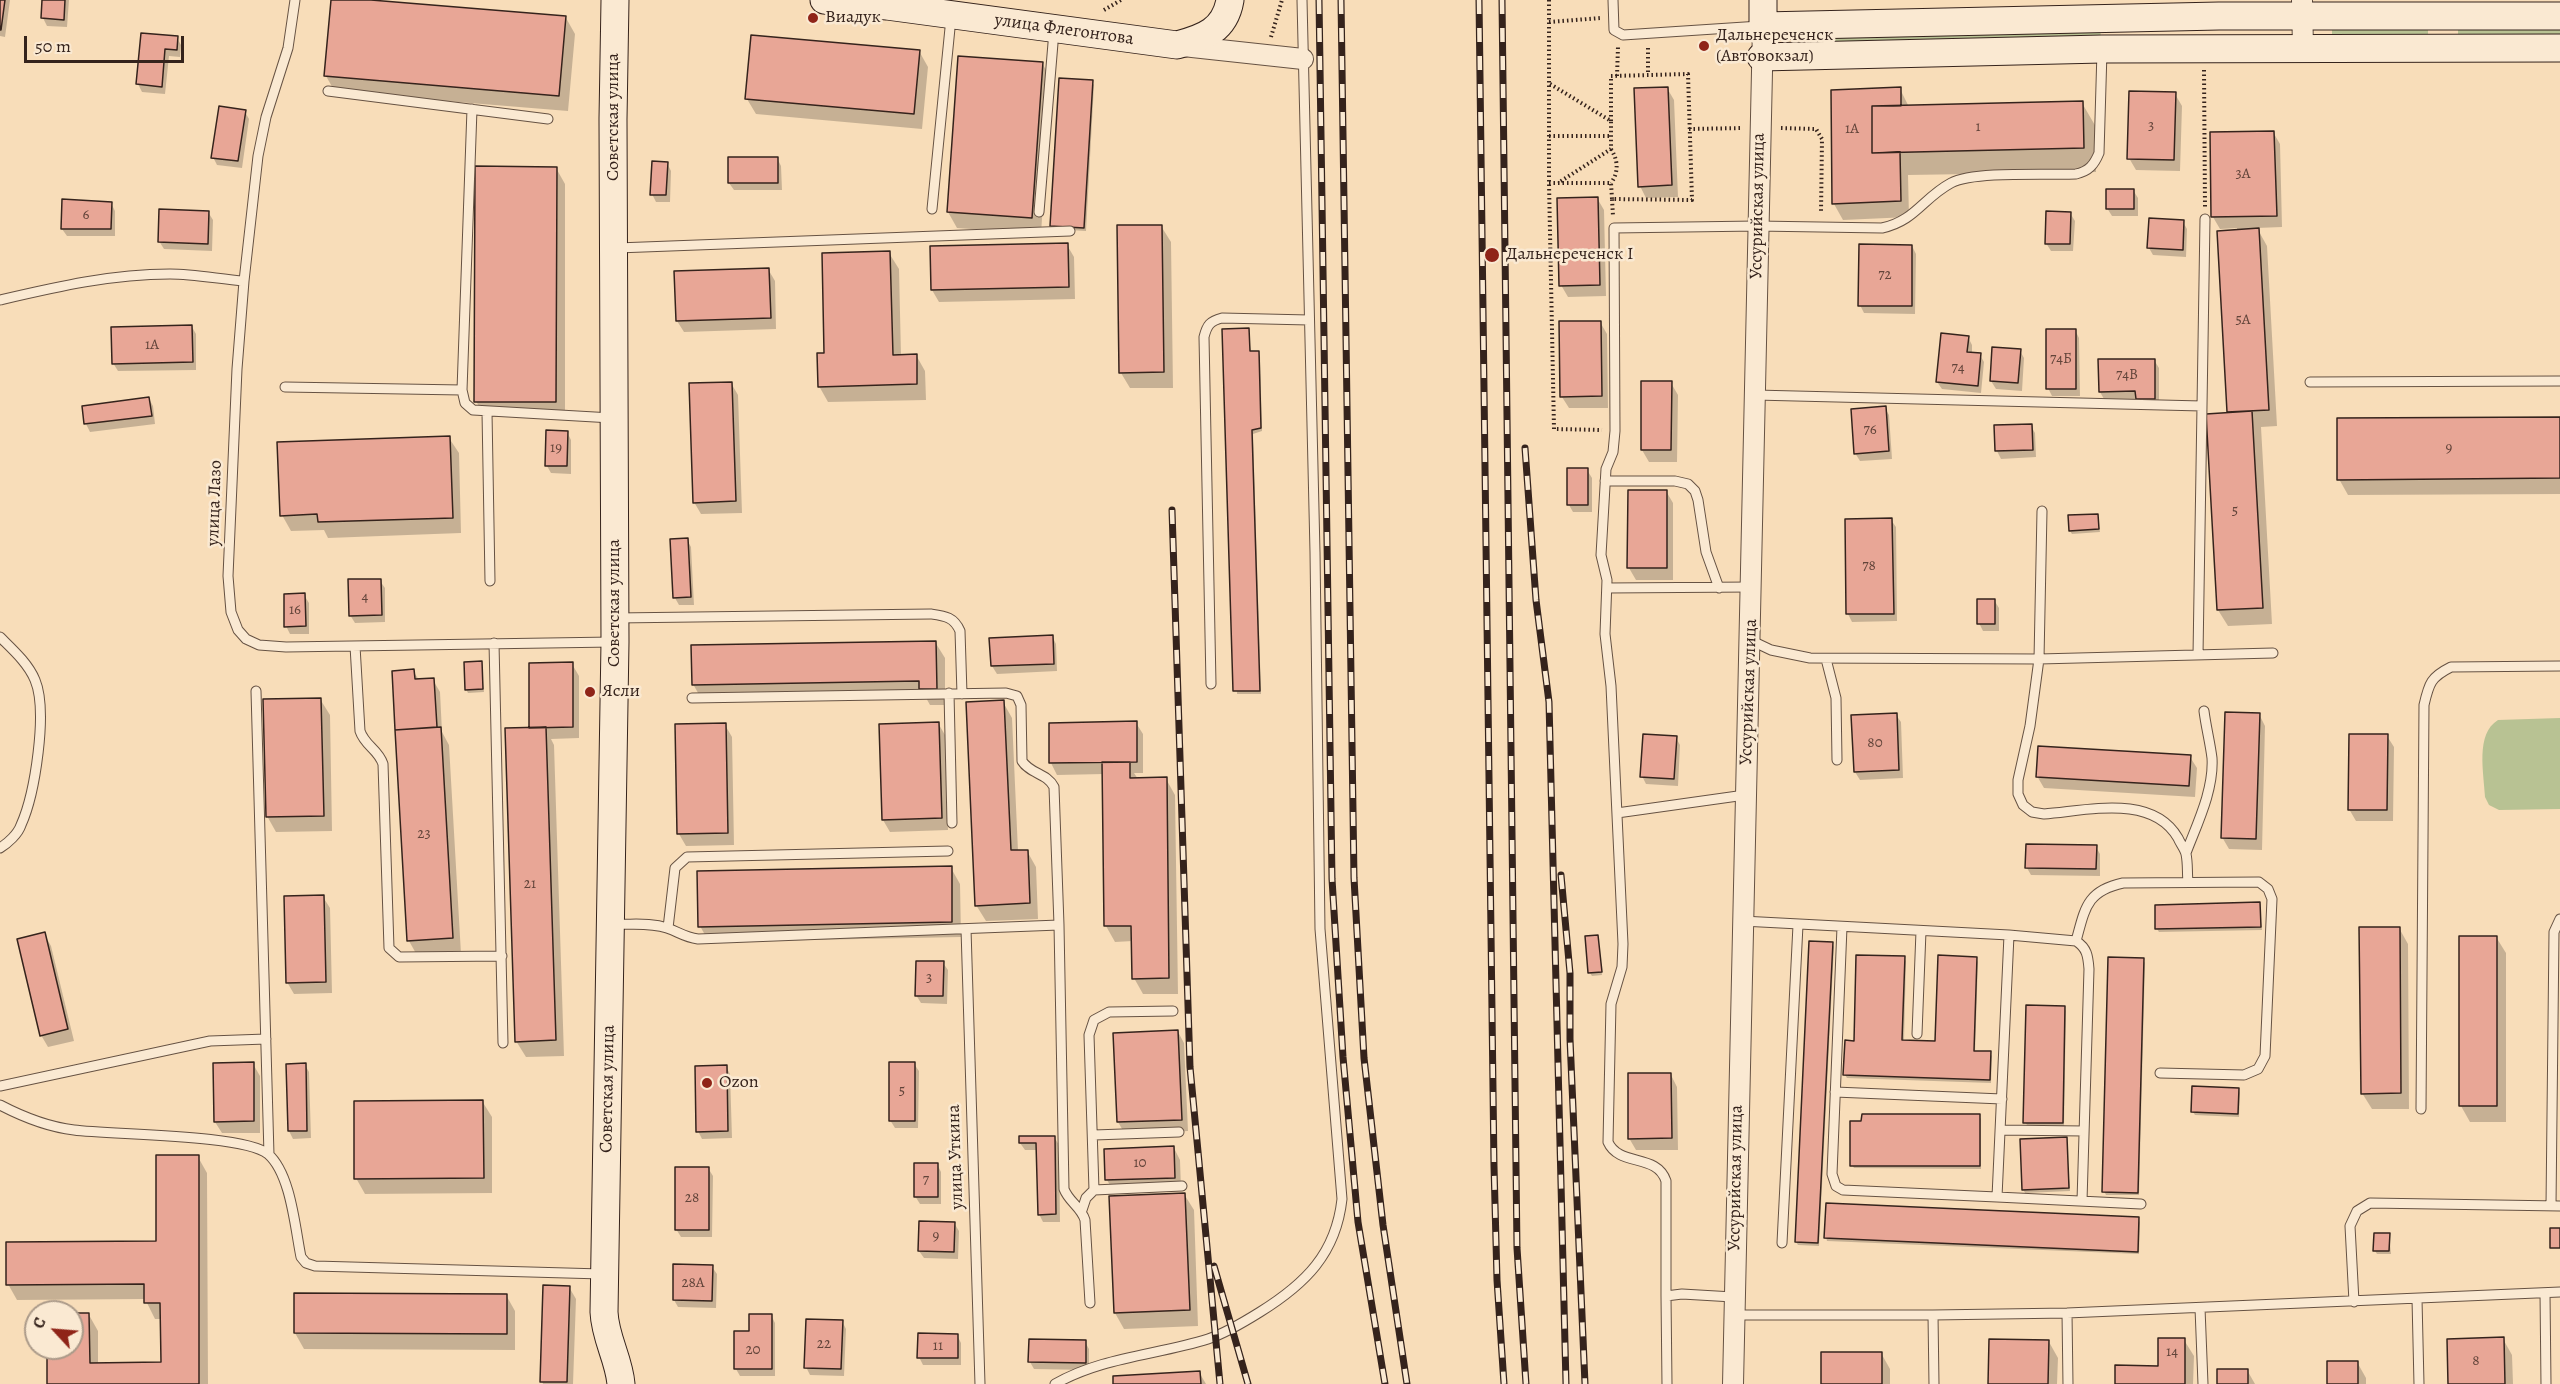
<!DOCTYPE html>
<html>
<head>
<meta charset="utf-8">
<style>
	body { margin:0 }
	#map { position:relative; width:2560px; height:1384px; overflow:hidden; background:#f8ddb9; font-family:Alegreya,serif }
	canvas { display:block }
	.north { position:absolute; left:24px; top:1300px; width:60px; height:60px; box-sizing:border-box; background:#fae9d2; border:2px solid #ab9a89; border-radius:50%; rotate:296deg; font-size:16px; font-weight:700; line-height:24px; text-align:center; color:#35231c }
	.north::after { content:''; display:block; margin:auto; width:21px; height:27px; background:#8f2418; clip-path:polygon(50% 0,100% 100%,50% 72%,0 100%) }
	.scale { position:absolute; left:24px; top:36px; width:160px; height:27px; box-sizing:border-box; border:3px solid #35231c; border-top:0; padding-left:8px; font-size:18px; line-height:21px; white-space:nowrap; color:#35231c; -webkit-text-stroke:4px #fae9d2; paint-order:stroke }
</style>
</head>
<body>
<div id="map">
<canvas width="2560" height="1384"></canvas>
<div class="north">С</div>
<div class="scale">50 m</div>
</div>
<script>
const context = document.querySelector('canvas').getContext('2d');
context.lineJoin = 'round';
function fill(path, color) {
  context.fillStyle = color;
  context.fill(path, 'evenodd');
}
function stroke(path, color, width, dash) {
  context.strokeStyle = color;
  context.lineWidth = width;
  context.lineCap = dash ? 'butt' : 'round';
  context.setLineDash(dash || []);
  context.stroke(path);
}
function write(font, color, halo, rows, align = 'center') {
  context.font = font + ' Alegreya,serif';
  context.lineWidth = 5;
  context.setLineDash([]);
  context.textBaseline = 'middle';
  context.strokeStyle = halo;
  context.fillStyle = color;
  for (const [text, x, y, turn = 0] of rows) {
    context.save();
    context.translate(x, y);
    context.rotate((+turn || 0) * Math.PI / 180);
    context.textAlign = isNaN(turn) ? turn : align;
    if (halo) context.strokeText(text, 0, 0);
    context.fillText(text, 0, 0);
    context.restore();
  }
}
const green = new Path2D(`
	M2332,25L2428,26V39H2332Z
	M2560,25V39H2458V26Z
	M2100,26L2101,39L1815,45L1814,32Z
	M2560,718V809L2499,810L2489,805L2485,797C2484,773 2475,734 2498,720Z`);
const shadow = new Path2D(`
	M0,0H10L5,37L0,36Z
	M44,0H69L67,27L47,26L43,18Z
	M332,0L566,18L575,34L568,111L335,92L326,76Z
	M142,34L177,38L181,45L180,57L169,56L165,94L142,92L138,84Z
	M919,51L928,67L922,129L756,114L747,99Z
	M1042,63L1051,79L1041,234L957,228L948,212Z
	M1092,82L1094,85L1086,231L1053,229L1051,226Z
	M1667,88L1674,100L1678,197L1646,198L1640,186Z
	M1900,89L1909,107L2082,103L2096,127V172L1908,175L1909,217L1843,220L1834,204Z
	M2175,94L2182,106L2180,171L2136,170L2129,158Z
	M245,112L249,119L242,168L217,165L213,157Z
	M2273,132L2280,144L2282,227L2257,228L2267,246L2277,426L2261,427L2272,624L2228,626L2218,610L2208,415L2228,414L2218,232L2237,231V228L2220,229L2213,217L2211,134Z
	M777,158L781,166L782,190H734L729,183Z
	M667,163L671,171L670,202H656L652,194Z
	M556,168L565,184V417H485L476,401Z
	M2133,190L2138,198V216H2112L2107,208Z
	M1597,198L1604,210L1606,296L1568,297L1561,285Z
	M111,203L115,211V236H67L62,229Z
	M208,212L213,220L212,251L164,249L159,241Z
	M2070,213L2075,221L2073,251H2051L2046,243Z
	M2183,222L2187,229L2186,257L2153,255L2149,248Z
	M1161,226L1171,242L1173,388H1130L1121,373Z
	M1067,245L1074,257L1075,299L939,302L932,290Z
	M1912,246L1916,254L1915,314L1864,313L1860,305Z
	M889,253L899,269L901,356L916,355L925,371L926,400L828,402L819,386L826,355Z
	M768,269L775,281L776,329L684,332L677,321Z
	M1600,322L1607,334L1608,408H1569L1562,397Z
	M192,327L196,334V370L118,371L113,363Z
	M1248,330L1251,353H1258L1260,356L1262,431L1253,434L1261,694H1237L1224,331Z
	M2075,330L2079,338L2080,396H2052L2048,388Z
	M1968,337L1972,345V354L1980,355L1984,362L1981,393L1942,389L1937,382Z
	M1994,349L2020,351L2024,358L2022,391L1996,389L1991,381Z
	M2154,360L2159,368V406H2141L2137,399H2104L2100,392Z
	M731,383L738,395L742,513L701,514L694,502Z
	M1671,383L1678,395L1677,462H1649L1642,450Z
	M149,399L153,406L155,424L90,432L86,424L84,407Z
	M1885,408L1889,415L1892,459L1860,461L1855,453Z
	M2560,418V494L2348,495L2339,479Z
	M2031,426L2035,433L2036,457L2001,459L1997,451L1996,427Z
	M567,432L571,440V474L551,473L547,466Z
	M449,438L459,453L461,533L328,538L324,530L291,531L282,515Z
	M1587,470L1592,478V512H1573L1569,505Z
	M1666,491L1673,503V580H1636L1629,568Z
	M2097,515L2100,532L2072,534L2070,531Z
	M1891,520L1896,527L1897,621L1852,622L1848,614Z
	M687,540L691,547L694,605H679L675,598Z
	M380,581L385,588V622L355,623L350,615Z
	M304,595L309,603V634H290L286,626Z
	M1994,600L1999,608V631H1983L1979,623Z
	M1052,636L1056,644L1057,671L997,674L992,666L991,639Z
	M935,642L945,658V705H930L925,696L702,700L693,684Z
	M481,663L484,692L468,693L466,689Z
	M572,664L579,676V738L551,739L554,745L564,1056L526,1057L516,1041L531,729Z
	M413,671L419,680H433L440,692L442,732L449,745L461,954L418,957L409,941L394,672Z
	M320,699L330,715L332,831L276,832L267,816Z
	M1003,702L1012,718L1018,851H1027L1036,867L1038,919L986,921L976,905Z
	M2259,714L2265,726L2262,850L2229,849L2222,837Z
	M1896,715L1901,722L1903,778L1860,780L1855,772L1853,716Z
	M938,723L945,735L948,830L890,832L883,820Z
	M1136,723L1143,734V773H1134L1138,779H1166L1175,795L1178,994H1143L1134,978L1133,941L1115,942L1106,926L1104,774L1057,775L1051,763Z
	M725,725L732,737L734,845L686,846L679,834Z
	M2387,736L2394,747L2393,821H2356L2349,809Z
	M1676,738L1680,745L1678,786L1646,784L1642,776Z
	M2190,757L2197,768L2195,797L2044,788L2037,776Z
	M2096,847L2100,854V876L2031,875L2027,868Z
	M951,868L960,884L961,937L709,942L700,926Z
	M323,897L330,908L332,993L294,994L287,982Z
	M2259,904L2262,930L2159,932L2157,929Z
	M2399,928L2408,944L2409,1109H2372L2362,1093Z
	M44,934L51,946L74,1041L48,1047L41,1035Z
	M1597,937L1602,975L1592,976L1590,973Z
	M2496,937L2506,953V1122H2470L2461,1106Z
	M1832,943L1834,947L1819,1246L1798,1245L1796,1242Z
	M1904,958L1906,961L1904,1041L1937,1042L1976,958L1978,962L1975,1053H1990L1992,1056L1991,1083L1847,1078L1845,1075L1855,1042Z
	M2143,960L2145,963L2139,1195H2106L2104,1191Z
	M943,963L948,970L947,1004L921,1003L916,995Z
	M2064,1007L2066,1011L2064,1126L2027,1125L2025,1122Z
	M1178,1032L1184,1043L1188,1131L1125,1134L1118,1122Z
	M253,1064L260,1076V1133H222L215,1122Z
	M914,1064L919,1071L918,1128H895L890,1120Z
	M305,1065L309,1072L311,1138L293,1139L289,1131L287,1066Z
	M726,1067L730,1074L732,1138L702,1139L698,1131Z
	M1671,1075L1677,1087L1678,1150H1636L1629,1138Z
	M2239,1090L2240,1093L2239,1117L2195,1115L2193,1112Z
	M482,1101L492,1117V1193L365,1194L356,1178Z
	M1979,1116L1981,1119V1169L1854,1168L1852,1165L1863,1123Z
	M1054,1137L1059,1145L1060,1222H1043L1039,1214L1038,1150H1025L1020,1143Z
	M2066,1138L2070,1191L2025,1193L2023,1189Z
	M1174,1148L1180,1160L1181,1189L1114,1192L1107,1180Z
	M198,1157L207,1173L208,1384H49V1348H72V1315H89L98,1331V1364H162V1319H155L145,1299L17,1300L8,1284L158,1242Z
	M937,1164L941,1172V1204H920L915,1196Z
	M708,1168L713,1176L712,1237H681L676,1229Z
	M1184,1194L1194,1210L1198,1326L1124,1329L1115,1313L1110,1197Z
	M2138,1218L2140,1222L2139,1254L1827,1241L1826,1237Z
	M954,1223L959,1231L958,1259L924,1258L919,1251Z
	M2389,1235L2391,1254H2377L2375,1251Z
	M712,1267L717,1274L716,1308L678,1307L674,1300Z
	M569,1287L576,1299L573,1384H543L542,1381Z
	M295,1295H506L515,1311V1350L304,1349L295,1333Z
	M771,1315L775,1323V1376H740L736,1369L751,1333Z
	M842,1321L846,1329L844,1376L810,1375L806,1367Z
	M957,1335L961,1343V1365H923L919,1357Z
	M2503,1339L2512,1355L2513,1384H2450Z
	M2184,1340L2194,1356L2193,1384H2117L2160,1367Z
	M1085,1342L1089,1349V1370L1034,1369L1030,1362Z
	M2049,1342L2058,1358L2057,1384H1990Z
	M1881,1353L1890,1369V1384H1823Z
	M2357,1362L2366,1378V1384H2328Z
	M2247,1370L2255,1384H2218Z
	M1199,1372L1206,1384H1115Z`);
const building = new Path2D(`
	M0,0H5L1,30H0Z
	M42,0H65L64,20L41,18Z
	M331,0H371L566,16L559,96L324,76Z
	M141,33L178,36L177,50L165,49L162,87L136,84Z
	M751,35L920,50L914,114L745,99Z
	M958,56L1043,62L1032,218L947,212Z
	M1059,78L1093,80L1084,228L1050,226Z
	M1668,87L1672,185L1638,187L1634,88Z
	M1901,87V106H1872V153L1900,152L1901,201L1832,204L1831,90Z
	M2129,91L2176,92L2174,160L2127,159Z
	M2083,101L2084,148L1872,153V106Z
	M219,106L246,110L238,161L211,158Z
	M2274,131L2277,216L2211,217L2210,132Z
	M728,157H778V183H728Z
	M652,161L668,162L666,195H650Z
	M475,166L557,167L556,402H474Z
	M2106,189H2134V209H2106Z
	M1598,197L1600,285L1559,286L1557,198Z
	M62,199L112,202L111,229H61Z
	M159,209L209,211L208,244L158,242Z
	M2046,211L2071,212L2070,244H2045Z
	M2149,218L2184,220L2183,250L2147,248Z
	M1117,225H1162L1164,372L1119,373Z
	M2259,228L2269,410L2227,412L2217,231Z
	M1068,243L1069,287L931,290L930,246Z
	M1859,244L1912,245V306H1858Z
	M890,251L893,355L917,354V384L818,387L817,353H824L822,253Z
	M769,268L771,318L676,321L674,271Z
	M1559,321H1601L1602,396L1560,397Z
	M192,325L193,362L112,364L111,327Z
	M1249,328L1250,351H1259L1261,428L1252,430L1260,691H1233L1222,329Z
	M2046,329H2076V389H2046Z
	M1941,333L1969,336L1967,352L1981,353L1978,386L1936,382Z
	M1992,347L2021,349L2018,383L1990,381Z
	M2098,359H2155V399H2136L2135,391L2099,392Z
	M1641,381H1672L1671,450H1641Z
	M732,382L736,501L693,503L689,383Z
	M149,397L152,416L84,424L82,406Z
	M1886,406L1889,451L1854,454L1851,409Z
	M2252,411L2263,608L2217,610L2206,414Z
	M2560,417V478L2337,480V418Z
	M2032,424L2033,450L1995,451L1994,425Z
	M546,430L568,431L567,466H545Z
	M450,436L453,518L318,522L317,514L280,516L277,442Z
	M1567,468H1588V505H1567Z
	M1628,490H1667V568H1627Z
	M2098,514L2099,529L2069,531L2068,515Z
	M1892,518L1894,614H1846L1845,519Z
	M688,538L691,597L673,598L670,539Z
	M348,579H381L382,615L349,616Z
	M305,593L306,626L284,627V594Z
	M1977,599H1995V624H1977Z
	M1053,635L1054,664L991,666L989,638Z
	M936,641L937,689H919V681L692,685L691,645Z
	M482,661L483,689L465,690L464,662Z
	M573,662V727L529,728V663Z
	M414,669L415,679L434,678L437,727L395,730L392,671Z
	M321,698L324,816L266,817L263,699Z
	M1004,700L1011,850H1028L1030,903L975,906L966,702Z
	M2225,712L2260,713L2256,839L2221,838Z
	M1897,713L1899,770L1854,772L1851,715Z
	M1137,721V762L1049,763V723Z
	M939,722L942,818L882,820L879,724Z
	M726,723L728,833L677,834L675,724Z
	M441,727L453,938L407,941L395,730Z
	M546,727L556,1040L515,1042L505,728Z
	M1643,734L1677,736L1674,779L1640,777Z
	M2349,734H2388L2387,810H2348Z
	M2038,746L2191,755L2189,786L2036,777Z
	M1102,762H1130V778L1167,777L1169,978L1132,979L1131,926H1104Z
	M2026,844L2097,845L2096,869L2025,868Z
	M952,866V922L698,927L697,871Z
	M324,895L326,982L286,983L284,896Z
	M2260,902L2261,927L2155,929V905Z
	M2359,927H2400L2401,1093L2361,1094Z
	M45,932L68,1029L40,1036L17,939Z
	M1598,935L1602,972L1588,973L1585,936Z
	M2459,936H2497V1106H2459Z
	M1809,941L1833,942L1818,1243L1795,1242Z
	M1856,955L1905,956L1902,1040L1935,1041L1938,955L1977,957L1974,1051H1991L1990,1080L1843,1075L1845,1040L1854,1041Z
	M2108,957L2144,958L2138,1193L2102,1192Z
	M916,961H944L943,996H915Z
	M2026,1005L2065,1006L2063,1123H2023Z
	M1178,1030L1182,1120L1117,1122L1113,1033Z
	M254,1062V1121L214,1122L213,1063Z
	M889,1062H915V1121H889Z
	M306,1063L307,1131H288L286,1064Z
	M727,1065L728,1131L696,1132L695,1066Z
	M1628,1073H1671L1672,1138L1628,1139Z
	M2192,1086L2239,1088L2238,1114L2191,1112Z
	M483,1100L484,1178L354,1179V1101Z
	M1862,1114H1980V1166H1850V1121H1861Z
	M1019,1136H1055L1056,1214L1038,1215L1036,1143H1019Z
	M2067,1137L2069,1188L2022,1190L2020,1139Z
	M1174,1146L1175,1178L1105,1180L1104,1149Z
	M156,1155H199V1384H47V1348H72V1313H89L90,1363L161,1362L160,1303H144V1284L6,1285V1242L156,1241Z
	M914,1163H938V1197H914Z
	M675,1167H709V1230H675Z
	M1185,1193L1190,1310L1114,1313L1109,1196Z
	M1826,1203L2139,1217L2138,1252L1824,1238Z
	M919,1221L955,1222L954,1252L918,1251Z
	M2550,1228H2560V1248H2550Z
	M2374,1233H2390L2389,1251H2373Z
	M673,1264L713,1265L712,1301L673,1300Z
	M543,1285L570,1286L567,1382H540Z
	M294,1293L507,1294V1334L294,1333Z
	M749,1314H772V1369H734V1331H749Z
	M806,1319L843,1320L841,1369L804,1368Z
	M918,1333L958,1334V1358H917Z
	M2504,1337L2505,1384H2448L2447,1339Z
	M2158,1338H2185V1384H2115V1365L2158,1366Z
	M1029,1339L1086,1340V1363L1028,1362Z
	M1989,1339L2049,1340L2048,1384H1988Z
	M1821,1352H1882V1384H1821Z
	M2327,1361H2358V1384H2327Z
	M2217,1369H2248V1384H2217Z
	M1200,1371L1201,1384H1113V1376Z`);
const path = new Path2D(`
	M1549,0V183L1554,429L1602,430
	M1104,10L1121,0
	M1549,22L1601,18
	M1271,37L1282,0
	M1648,48V74
	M2204,70L2205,207
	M1617,76L1618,47
	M1550,84L1611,121V149L1558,183
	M1611,121V76L1688,74L1692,200L1612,199L1613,216
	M1781,128L1816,129L1822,139L1821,213
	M1689,129L1743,128
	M1549,136H1611
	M1611,149C1618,160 1619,172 1611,183
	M1549,183H1611L1612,199`);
const lane = new Path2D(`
	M295,0L288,48L266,117L258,156L244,281L237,369L228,576L231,612L238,630L246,639L259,645L286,647L613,642
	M1613,0L1614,30L1623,35L1760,26
	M328,91L548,119
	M932,209L951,18
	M1039,212L1054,31
	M617,248L1070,231
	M0,300C56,287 111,274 170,274C194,274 219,279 244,281
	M2310,382L2560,381
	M285,387L462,390L465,403L473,410L612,418
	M462,390L472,109
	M1755,395L2202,406
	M487,412L490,581
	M1605,481H1675L1688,484L1695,491L1698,500L1706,552L1719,588
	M2042,511L2039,659L2030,726L2018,780V794L2023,805L2032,812L2044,814C2086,811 2152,793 2178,838C2180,843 2185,849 2186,854C2188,863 2187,873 2188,882
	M1607,588L1752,587
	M616,618L931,614C945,616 954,617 960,631L962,694
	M0,637C12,649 28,663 35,680C48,711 35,794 21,825C18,834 8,843 0,848
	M1750,640L1771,650L1810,658L2039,659L2273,653
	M494,643L503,1043
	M355,646L360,731C365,746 378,749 383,764L389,948L399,957L502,956
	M2198,655L2205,219
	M1826,659L1836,698L1837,760
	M1211,684L1204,337C1207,325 1210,321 1222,318L1309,320
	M256,691L269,1155
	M949,693L952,823
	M1617,813L1745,795
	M2186,853C2197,824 2214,790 2212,758C2210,742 2206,727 2204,711
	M1742,921L2009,935L1997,1197L2141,1204
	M614,924C631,925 650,922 667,928C679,932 684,937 698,939L1059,925L1054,787C1047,773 1030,774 1022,761L1021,705L1017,696L1006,693L692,698
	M1059,925L1064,1189C1069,1202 1081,1207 1085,1220L1090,1303
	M1842,927L1832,1174L1836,1186L1843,1190L1997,1197
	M668,928L675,868L687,857L948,851
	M966,929L980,1384
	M2009,935L2076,941C2087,948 2088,956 2089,969L2082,1201
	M2076,941C2085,909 2086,891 2123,883L2259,882L2268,889L2272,899L2265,1056L2258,1069L2244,1075L2160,1073
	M1917,1034L1921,931
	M0,1086L210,1041L266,1039
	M1835,1092L2002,1099
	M0,1105C23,1117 48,1127 74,1130C111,1135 244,1134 268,1154C291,1174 295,1228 301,1257L306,1263L315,1266L602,1274
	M2421,1109L2424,705C2429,683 2431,677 2451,667L2560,666
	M2000,1130L2084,1131
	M1094,1135L1179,1132
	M1094,1190L1089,1035L1094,1020L1109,1012L1173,1011
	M2551,1206L2554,932L2560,919
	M1082,1210L1086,1198L1094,1190L1182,1186
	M1782,1243L1798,925
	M2545,1293L2546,1384
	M1666,1296L1667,1384
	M1733,1297L1682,1294L1666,1296V1181C1657,1153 1619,1167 1608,1142L1611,1004L1622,967L1623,944L1611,686L1605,634L1607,580L1601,555L1606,469L1613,452L1615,431L1614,228L1757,226L1882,228C1915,221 1923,198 1951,183C1974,171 2046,175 2076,174C2089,171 2094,165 2099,153L2102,51
	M2417,1299L2419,1384
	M2354,1302L2350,1226L2357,1211L2370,1203L2560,1206
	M2200,1308L2203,1384
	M2067,1313L2068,1384
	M1734,1315H1933
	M1055,1384C1102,1357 1157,1355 1208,1339C1226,1333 1244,1322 1260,1312C1305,1284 1336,1254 1342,1199L1320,929L1315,552L1302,0
	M1934,1384L1933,1315L2067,1313L2560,1292`);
const street = new Path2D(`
	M2302,0L2303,48
	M1183,46L1303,59
	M1733,1384L1763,26`);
const secondary = new Path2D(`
	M615,0L613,119L615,642L604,1312C605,1338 619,1359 621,1384
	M824,0L887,6L1177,45C1204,38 1225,30 1230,0
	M1763,0V26L2219,16H2560
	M1761,57L2102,49L2560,48`);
const rail = new Path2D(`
	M1319,0L1332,879L1343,1057L1358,1222L1385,1384
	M1341,0L1354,878L1364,1058L1383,1225L1407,1384
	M1479,0L1494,1166L1497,1280L1504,1384
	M1502,0L1517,1248L1526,1384
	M1525,448L1536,600L1549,702L1566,1384
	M1172,510L1190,1067L1220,1384
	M1561,875L1570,973V1039L1585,1384
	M1214,1266L1248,1384`);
const markers = [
	[813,18,6,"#8f2418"],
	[1704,46,6,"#8f2418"],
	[1492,255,8,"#8f2418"],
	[590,692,6,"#8f2418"],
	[707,1083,6,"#8f2418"]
];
const numberNames = [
	["3",2151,126],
	["1",1978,127],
	["1А",1852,129],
	["3А",2243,174],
	["6",86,215],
	["72",1885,275],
	["5А",2243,320],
	["1А",152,345],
	["74Б",2061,359],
	["74",1958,368],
	["74В",2127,375],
	["76",1870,430],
	["19",556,448],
	["9",2449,448],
	["5",2235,511],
	["78",1869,566],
	["4",365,597],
	["16",295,610],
	["80",1875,743],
	["23",424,834],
	["21",530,884],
	["3",929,978],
	["5",902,1091],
	["10",1140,1163],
	["7",926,1180],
	["28",692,1198],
	["9",936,1236],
	["28А",693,1283],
	["22",824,1344],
	["11",938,1346],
	["20",753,1350],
	["14",2172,1352],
	["8",2476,1361]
];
const poiNames = [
	["Виадук",825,18],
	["Дальнереченск",1716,36],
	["(Автовокзал)",1716,57],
	["Дальнереченск I",1506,255],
	["Ясли",602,692],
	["Ozon",719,1083]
];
const streetNames = [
	["улица Флегонтова",1064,30,8],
	["Советская улица",614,117,-90],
	["Уссурийская улица",1758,206,-89],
	["улица Лазо",215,503,-88],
	["Советская улица",615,603,-90],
	["Уссурийская улица",1749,692,-88],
	["Советская улица",608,1089,-89],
	["улица Уткина",956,1157,-92],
	["Уссурийская улица",1736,1178,-89]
];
fill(green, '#b8c293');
fill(shadow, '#0003');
fill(building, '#e8a696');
stroke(building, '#35231c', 1.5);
stroke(lane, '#665243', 11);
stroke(street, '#665243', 22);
stroke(secondary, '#35231c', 29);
stroke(path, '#35231c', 4, [1.5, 3]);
stroke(lane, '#fae9d2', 9);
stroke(street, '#fae9d2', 20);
stroke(secondary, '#fae9d2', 27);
stroke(rail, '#35231c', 7);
stroke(rail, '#fae9d2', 4.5, [14]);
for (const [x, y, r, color] of markers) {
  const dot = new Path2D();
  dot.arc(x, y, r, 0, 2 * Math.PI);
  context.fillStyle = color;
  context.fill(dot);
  stroke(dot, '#fae9d2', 2);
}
write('15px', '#62443a', null, numberNames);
write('18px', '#35231c', '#fae9d2', poiNames, 'left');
write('18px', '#35231c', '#fae9d2', streetNames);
</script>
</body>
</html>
